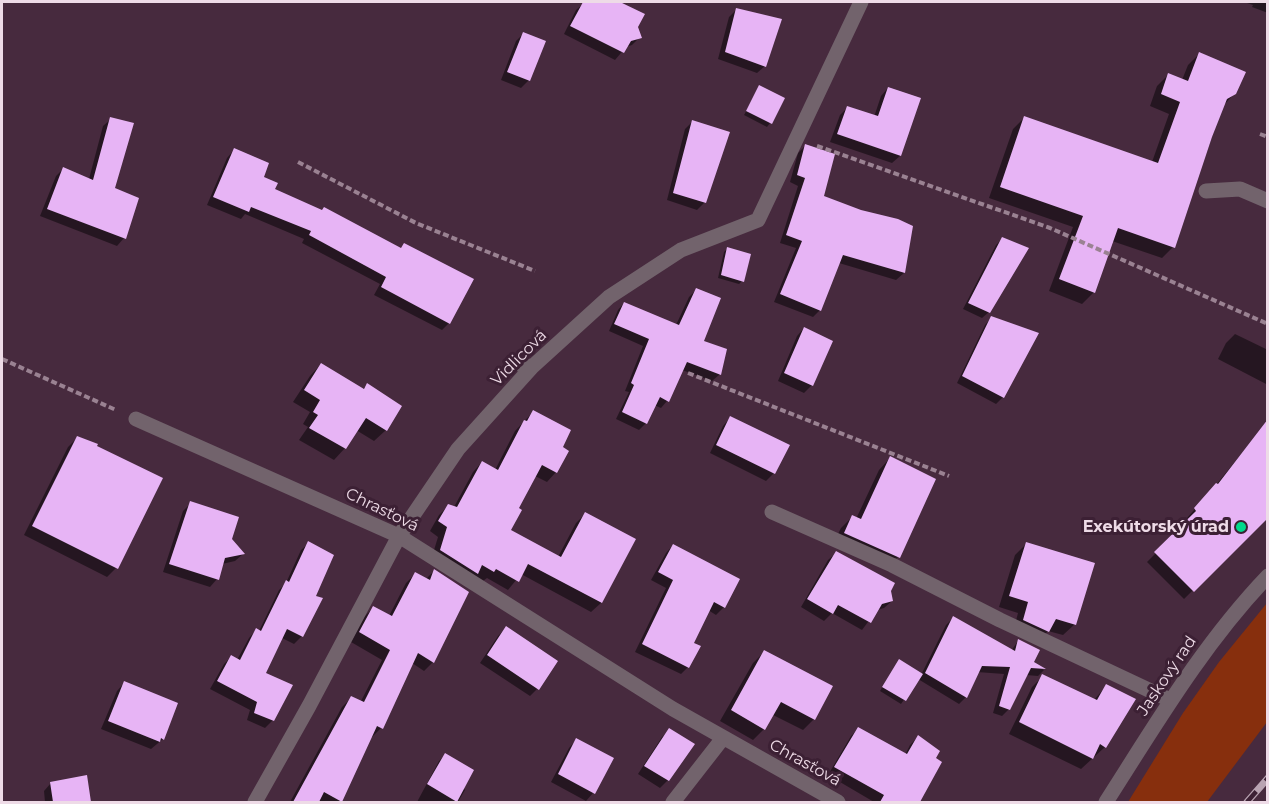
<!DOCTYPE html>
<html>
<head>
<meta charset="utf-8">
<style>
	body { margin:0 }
	#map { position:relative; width:1269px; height:804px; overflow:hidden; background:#472a3e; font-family:Montserrat,sans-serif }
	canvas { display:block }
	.frame { position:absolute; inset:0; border:3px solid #eedbe7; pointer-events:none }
</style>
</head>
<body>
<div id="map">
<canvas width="1269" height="804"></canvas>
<div class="frame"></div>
</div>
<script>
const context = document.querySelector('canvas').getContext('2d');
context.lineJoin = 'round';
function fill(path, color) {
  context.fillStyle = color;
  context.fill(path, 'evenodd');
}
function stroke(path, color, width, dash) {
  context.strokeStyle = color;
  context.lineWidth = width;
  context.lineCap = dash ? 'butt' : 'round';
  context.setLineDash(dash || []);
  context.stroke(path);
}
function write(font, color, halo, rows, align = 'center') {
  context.font = font + ' Montserrat,sans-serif';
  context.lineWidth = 6;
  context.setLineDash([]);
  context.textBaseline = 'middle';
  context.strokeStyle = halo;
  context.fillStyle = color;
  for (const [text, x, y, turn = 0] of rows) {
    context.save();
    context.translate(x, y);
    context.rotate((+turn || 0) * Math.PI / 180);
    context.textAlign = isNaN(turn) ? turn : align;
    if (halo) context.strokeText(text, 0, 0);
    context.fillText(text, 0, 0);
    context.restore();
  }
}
const green = new Path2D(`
	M1267,603V722L1207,802H1128L1183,713L1219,662Z`);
const shadow = new Path2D(`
	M602,2H617L643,15L637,27L640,37L632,45L626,47L615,60L564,34L576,10L584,3L600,4Z
	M1244,2H1268V13L1252,7L1253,5Z
	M736,10L765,66L757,73L718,59L729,17Z
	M524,33L529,80L521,88L501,80L516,41Z
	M1199,54L1235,93L1223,106L1173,247L1162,258L1112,241L1094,292L1082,304L1049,291L1073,227L989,198L1013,129L1024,118L1152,162L1169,114L1150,106L1157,86L1168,75L1182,80L1188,65Z
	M760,87L770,123L767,127L744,115Z
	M888,88L919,99L900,156L892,163L830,142L840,115L847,108L874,117L881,96Z
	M111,119L113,189L137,199L124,238L117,246L40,216L56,176L63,169L89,179L103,126Z
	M692,122L705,202L697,210L667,200L685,129Z
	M806,145L822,197L904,273L896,280L839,263L820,310L813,317L774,302L796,248L780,243L798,186L790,182L798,153Z
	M234,150L273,190L400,249L404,245L449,323L442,330L374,295L380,284L302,243L304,239L245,214L241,219L207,205L227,158Z
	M1002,239L989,312L982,318L963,309L996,245Z
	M727,249L742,281L739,284L718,278L724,252Z
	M696,290L702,342L725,350L719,375L712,381L682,370L667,401L661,408L654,405L646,423L639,430L616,419L629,392L625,391L643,346L609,331L618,310L624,303L676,325L689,297Z
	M991,318L1037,334L1003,397L996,404L957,383L985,325Z
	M804,328L812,385L804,393L778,381L797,336Z
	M1235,334L1268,350V385L1218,359L1226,343Z
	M321,364L362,390L367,385L386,430L374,441L356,430L345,448L334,460L299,440L308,427L303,424L310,412L293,402L310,376Z
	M533,412L561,448L556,472L547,482L535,476L517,509L509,531L558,557L576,523L585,514L634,540L601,603L591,612L521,574L508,590L487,578L483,581L431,560L438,537L430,531L439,515L448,506L454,507L473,472L482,462L495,470L515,431Z
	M730,418L774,473L766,481L710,453L723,426Z
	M1264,426L1268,516L1184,599L1147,562L1189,520L1187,518L1216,485Z
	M77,438L116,568L107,577L24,535L68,447Z
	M890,458L898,557L887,568L833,544L841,528L852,517L856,519L879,470Z
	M191,503L243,554L235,561L222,564L217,579L210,587L163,572L183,511Z
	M309,543L314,597L302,636L294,644L282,638L264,674L273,720L265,728L247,720L250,710L210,689L224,664L231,657L237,660L249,638L256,630L259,631L279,590L286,583L301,550Z
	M1026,544L1075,624L1063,635L1048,631L1036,643L1013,632L1018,613L999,607L1015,555Z
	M673,545L724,607L716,615L708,610L692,644L688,667L681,674L635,652L666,588L651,580L666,553Z
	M836,553L889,591L892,601L884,608L877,610L862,630L832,613L824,621L801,607L828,560Z
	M434,571L433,662L424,671L412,663L381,728L372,737L371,736L340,802H290L342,707L351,698L360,703L382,660L351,642L364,617L373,608L389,616L406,583L415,574L426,579Z
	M953,618L1011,651L1018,641L1032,663L1044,670L1038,676L1026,675L1009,709L1002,716L993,713L1004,674L977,672L966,697L959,704L918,679L901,704L880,691L896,665L921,675L946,625Z
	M506,628L537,689L530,696L480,663L498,636Z
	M764,652L814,719L803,730L773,715L764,729L753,740L720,721L753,663Z
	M1043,676L1094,700L1106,686L1105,747L1081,769L1009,734L1032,687Z
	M124,683L163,739L151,749L101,729L117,691Z
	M858,729L905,755L910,745L918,737L935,759L940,763L918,802H874L828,775L851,736Z
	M670,730L668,780L660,788L638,774L662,737Z
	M576,740L593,793L586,801L551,782L569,748Z
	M445,755L465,790L458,802H417L439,761Z
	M86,777L90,802H45L44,791L51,783Z`);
const building = new Path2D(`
	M583,2H620L645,14L638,27L642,38L631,41L624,53L570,26Z
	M736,8L782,19L766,67L725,52Z
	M523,32L546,41L530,81L507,72Z
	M1199,52L1246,72L1236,94L1227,99L1212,137L1175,248L1118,228L1095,293L1059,279L1083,216L1000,187L1024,116L1158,163L1180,102L1161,94L1168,73L1188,81Z
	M759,85L785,98L772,124L746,111Z
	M888,87L921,98L901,156L837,134L847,106L878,116Z
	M110,117L134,123L115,188L139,198L126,239L47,209L63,167L93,180Z
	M692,120L730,132L706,203L673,193Z
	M805,144L835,154L824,196L861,210L898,219L913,226L905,273L843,255L821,311L780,294L802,241L786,235L805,178L797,175Z
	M234,148L269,163L264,177L278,183L275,189L322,210L324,207L401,248L404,243L474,279L450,324L381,287L386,277L309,235L311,231L251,207L249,212L213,197Z
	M1002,237L1029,248L990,313L968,303Z
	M727,247L751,254L744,282L721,275Z
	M696,288L721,298L704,341L727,349L721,375L687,362L669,402L660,397L647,424L622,412L634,385L631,383L649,339L614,324L624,302L679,325Z
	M991,316L1039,333L1004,398L962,376Z
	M804,327L833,341L813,386L784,373Z
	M321,363L364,389L367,383L402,406L387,431L366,418L346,449L309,428L318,415L313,412L320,400L304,390Z
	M533,410L571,430L563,447L569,451L557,473L542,465L519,508L522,510L511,530L561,557L585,512L636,539L602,603L528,564L519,582L496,569L494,572L482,565L478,574L440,550L447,527L438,521L448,504L457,507L482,461L498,470L524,420L527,421Z
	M730,416L790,445L775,474L716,445Z
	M1268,419V518L1194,592L1154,552L1196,511L1194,508L1216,483L1218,484Z
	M77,436L98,444L97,446L163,478L118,569L32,526Z
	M890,456L936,479L900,558L844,533L852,515L861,519Z
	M190,501L239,517L232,539L245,554L225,558L219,580L169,564Z
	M308,541L334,555L316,596L323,598L303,637L287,629L266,673L293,685L274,721L254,713L257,702L217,681L231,655L240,660L256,628L261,631L286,580L289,582Z
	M1026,542L1095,563L1076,625L1056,619L1049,632L1023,620L1028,602L1009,596Z
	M673,544L740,579L725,608L714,602L694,643L701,646L689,668L642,644L673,580L658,572Z
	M836,551L895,583L891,591L893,601L882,604L871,623L838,605L833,614L807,599Z
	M434,569L469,592L434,663L418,653L383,729L377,726L342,802L324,792L319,802H293L351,696L364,702L390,650L359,632L373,606L392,616L415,572L430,580Z
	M953,616L1015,651L1018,639L1040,650L1034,662L1046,669L1031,668L1010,710L999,706L1010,667L982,666L967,698L925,673Z
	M506,626L558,661L539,690L487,655Z
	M764,650L833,686L815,720L781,702L765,730L731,710Z
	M899,659L923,674L906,701L882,687Z
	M1042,674L1097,700L1106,684L1136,699L1106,748L1100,744L1093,759L1019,722Z
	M124,681L178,703L164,740L161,738L160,742L108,721Z
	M858,727L907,754L918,735L940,751L936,758L942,762L920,802H880L884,795L834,767Z
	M669,728L695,744L669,781L644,766Z
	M576,738L614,758L595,794L558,774Z
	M445,753L474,770L457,802L427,784Z
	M87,775L91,802H53L50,782Z`);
const path = new Path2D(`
	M1260,134L1268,137
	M817,146L1050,228L1268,324
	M298,162L416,223L535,271
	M2,359L116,410
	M688,373L949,476`);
const minor = new Path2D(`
	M1206,191L1240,189L1268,201
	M515,363L532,367
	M136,419L399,536L673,709L838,802
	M772,512L892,565L1000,620L1170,700
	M255,802L309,706L399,536L458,449L532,367L609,297L681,250L758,220L861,2
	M673,802L723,738
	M1106,802C1156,724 1203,644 1268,576`);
const rail = new Path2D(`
	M1247,802L1268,778`);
const markers = [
	[1241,527,6,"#00d98c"]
];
const streetNames = [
	["Vidlicová",519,358,-45],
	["Chrasťová",382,510,26],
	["Jaskový rad",1167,676,-56],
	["Chrasťová",805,763,29]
];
const poiNames = [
	["Exekútorský úrad",1229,527]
];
fill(green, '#872f0d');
fill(shadow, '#0007');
fill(building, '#e7b4f5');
stroke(path, '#9a8292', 4, [6, 3]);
stroke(minor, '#72636c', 15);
stroke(rail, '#b9a3b2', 7);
stroke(rail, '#3c2034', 4.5, [14]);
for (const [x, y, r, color] of markers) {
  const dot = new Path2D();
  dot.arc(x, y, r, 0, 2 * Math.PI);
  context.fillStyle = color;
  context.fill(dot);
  stroke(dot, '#3c2034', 2);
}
write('16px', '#eedbe7', '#3c2034', streetNames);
write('bold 16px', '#eedbe7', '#3c2034', poiNames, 'right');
</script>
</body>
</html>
